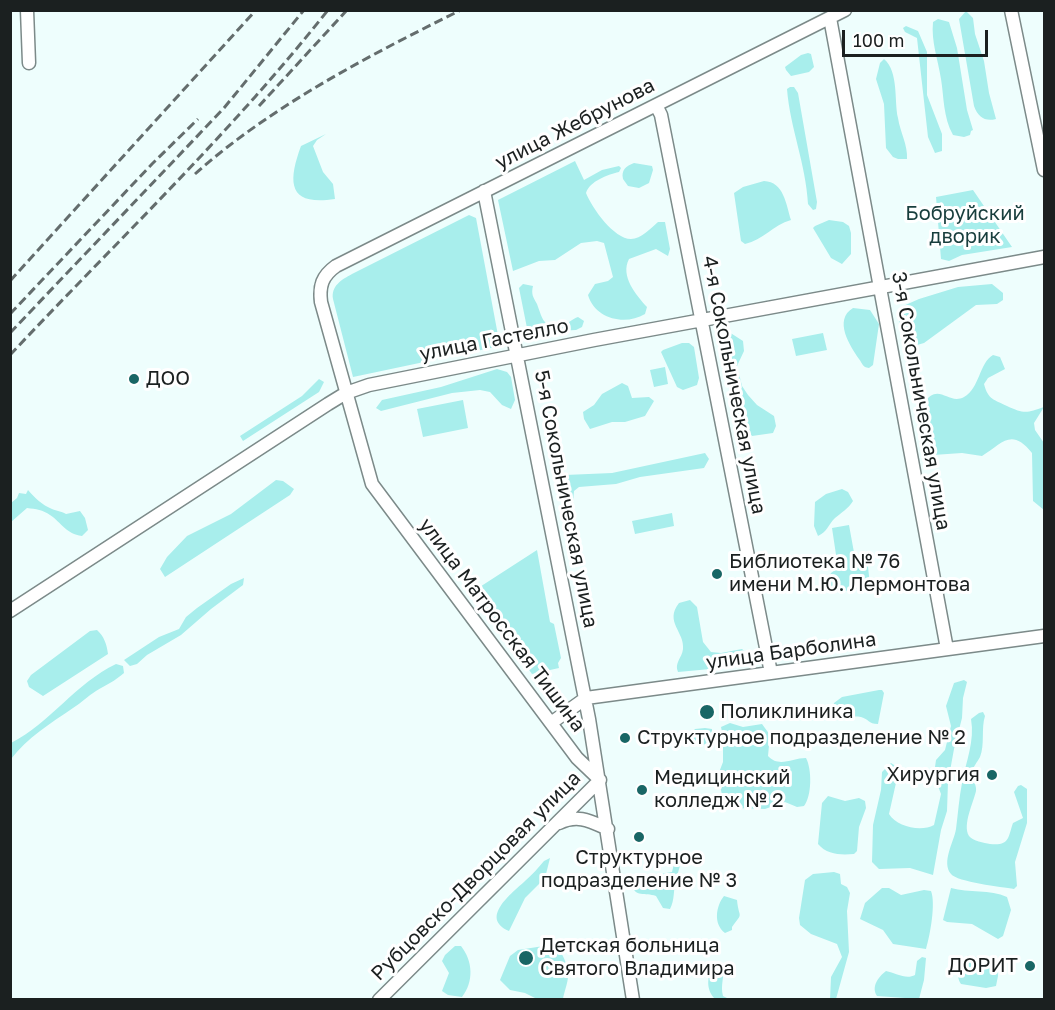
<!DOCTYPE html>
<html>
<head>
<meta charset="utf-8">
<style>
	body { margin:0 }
	#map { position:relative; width:1055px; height:1010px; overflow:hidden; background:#eefefd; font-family:"Golos Text",sans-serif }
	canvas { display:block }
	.frame { position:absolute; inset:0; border:12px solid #1b2020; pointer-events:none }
	.scale { position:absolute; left:842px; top:30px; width:146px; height:27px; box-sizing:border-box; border:3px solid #1b2020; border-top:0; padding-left:8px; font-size:18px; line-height:21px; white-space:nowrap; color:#1b2020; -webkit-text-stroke:4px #fff; paint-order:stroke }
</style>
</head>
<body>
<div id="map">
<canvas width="1055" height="1010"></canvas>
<div class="frame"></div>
<div class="scale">100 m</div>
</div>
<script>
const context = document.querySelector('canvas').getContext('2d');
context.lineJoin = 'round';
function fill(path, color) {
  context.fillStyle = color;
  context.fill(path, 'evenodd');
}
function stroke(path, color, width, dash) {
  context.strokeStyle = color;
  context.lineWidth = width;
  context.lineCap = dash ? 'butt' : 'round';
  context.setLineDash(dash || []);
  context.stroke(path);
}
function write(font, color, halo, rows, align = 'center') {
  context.font = font + ' "Golos Text",sans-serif';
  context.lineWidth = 6;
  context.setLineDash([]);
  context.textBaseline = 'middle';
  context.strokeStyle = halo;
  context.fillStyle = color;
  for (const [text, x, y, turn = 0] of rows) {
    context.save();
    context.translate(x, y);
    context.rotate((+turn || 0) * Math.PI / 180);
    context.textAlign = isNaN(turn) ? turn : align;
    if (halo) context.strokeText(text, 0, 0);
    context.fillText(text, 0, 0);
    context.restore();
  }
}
const green = new Path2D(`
	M966,11L973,18L975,34L984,61L989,93L996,119C985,122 978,117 974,106L959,19Z
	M938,19L949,22L957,48L967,110L973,130L971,131L970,135L964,137L953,135C943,117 944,97 941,79C938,59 931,42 933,22Z
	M906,26L918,31L927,52V95L942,134V151L935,153L928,137L917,38L905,32L903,28Z
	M808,53L811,54L814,67L809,72L791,76L786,70L785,67L801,55Z
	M884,59C899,72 894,101 898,118C900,132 908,145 907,159H898L893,157L886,148L884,104L876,79L880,63Z
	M790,87H794L798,93L817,202L816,209L813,210L808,204C806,164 790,128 787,89Z
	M326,134L317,140L313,146L323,172L333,184L335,199C289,206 287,184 301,146Z
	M575,161L584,180L602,170L619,166L621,168L619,172C607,175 590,181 586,193C592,208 614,239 631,239C641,239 651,228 658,222H665L670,249L668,256L656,249L629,259C620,276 636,295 647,307L645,314C625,326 595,319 588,295L595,284L608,281L613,277L604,243L597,241L581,243L555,260L539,261L513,271L498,200Z
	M634,163L652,166L653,170L649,183L639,188L628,186L623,179C621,170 626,166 634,163Z
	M764,181C784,182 786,204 791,220C773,225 763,240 745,244L741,241L734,193L743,187Z
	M973,190L1012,247L962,255L949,261L941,259L936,197Z
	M469,215L476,218L500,346L353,377L333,299C331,286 341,280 352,274Z
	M829,220L843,222L849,226L851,233V254L842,264L831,258L813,228L815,226Z
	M523,284L533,286C531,294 533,297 537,304C542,317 542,325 558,329C565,326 573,318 578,317L584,321L582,327L576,330L558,331L544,336H533L527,328L519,288Z
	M992,284L1003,293V300L997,304L976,305L924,343L917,345L906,340L899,321L901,307L919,299L958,287Z
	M853,308L870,310L879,324L873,365L869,368C862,367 863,364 859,359C850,346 833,320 853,308Z
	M729,332L743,341L744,351L737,366L742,386L748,395L757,405L774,416L776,426L773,433L752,436L748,430L746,420L735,412L734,406L738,396L730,385L726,372L720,345L723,335Z
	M823,333L827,350L796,356L792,339Z
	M682,343H689L694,347L699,378L697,385L683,390L677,387L661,352L663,350Z
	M993,355L1000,357L1005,369L988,378L984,384C988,400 995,400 1007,406C1024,414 1027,413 1044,407L1034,423L1035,430L1044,443V510L1033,501L1032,453C1011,427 1002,444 982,456L962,453L933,455L923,405C938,380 948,406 964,397C980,388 979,363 993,355Z
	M665,367L668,384L654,387L650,370Z
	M497,369L507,372L511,377L515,400L511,409L502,405L490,392L480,390L452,393L381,411L376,408L382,400L441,387Z
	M319,379L324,382L319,392L243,441L240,436L302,396Z
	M622,383L628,386L632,398L649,397L654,401L645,416L625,422H612L590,429L584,419L583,412L594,405L602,394Z
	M463,400L468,428L423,437L417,409Z
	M705,453L709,459L704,468L640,477L616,484L579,487L574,491L573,502L571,504L567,503L563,497L562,481L565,475L612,473Z
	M276,480L283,481L294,489L290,495L165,577L160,569L167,557L187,536L231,514Z
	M842,489L848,492L853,501C848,509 842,512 835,518C828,525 827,532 818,536L814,526L815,502L826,494Z
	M28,490C35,498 42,505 52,509C57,511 61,511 66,514L80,511L85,518L88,530L82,536C66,534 62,523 50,515C43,510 36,509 27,508L11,522V503L17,498L19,493L26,494Z
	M672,513L674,526L635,534L632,521Z
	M849,525L855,558L861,559L868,567L870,585L867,587L838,592L829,588L827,581L831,573L838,568L832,528Z
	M537,550L550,622L554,624L561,658L558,663L559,668L532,674L472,592Z
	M244,578L243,585L211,609L181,635L147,655L137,664L130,666L124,660L159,637L179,629L186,617L197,608L231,584Z
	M690,600L697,607L703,642L711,652L721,653L742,649L750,656L748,663L743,666L678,672C674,663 682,658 683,649C685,632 664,622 679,603Z
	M97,630C104,636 107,645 108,654L43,696L29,687L27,681L31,675L90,631Z
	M116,664L123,666L124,673C115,681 106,685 96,691C88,696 81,703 73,708C51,723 27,738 11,759V743C50,723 76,683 116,664Z
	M964,680L967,682L963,698L962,718L954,749L948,782L947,811L941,830L933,875L910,868L879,869L872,862L873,825L881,790L882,772L891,763L897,767L898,774L889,814C897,827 921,832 934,825L941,794L935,778V767L936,760L945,750L951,726L946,706L954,683Z
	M879,690H882L884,693L878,724C868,724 869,719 861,717C851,715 841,720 832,712L834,703L842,697Z
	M983,712L985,716C981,728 985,745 980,757C977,763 973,766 972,773C972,780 977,785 976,791C974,801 962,825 969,836C973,841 984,843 990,844C1010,846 1008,837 1013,823L1023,818L1014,792L1018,786L1021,785L1027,789V823L1015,862L1017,886L1014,889C1002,887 957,882 951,874C941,862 954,842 956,829C958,814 959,798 962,783C966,761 975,741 971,719L979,713Z
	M730,723L743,727L762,724L770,735L768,756C779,768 792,758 806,758C812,769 812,796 804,806L797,807L785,802L765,809L734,808L728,804L722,795L718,775L723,762V737L721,727Z
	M705,728L712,729C713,740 707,746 696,746L691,742V734L695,729Z
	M828,796L845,801L859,798L865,801L866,808L859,827L857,851L854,854C841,855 827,855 818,844L822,803Z
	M680,851C683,863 678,870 676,880C673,890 675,900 670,909L663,908L656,896C645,892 635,898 631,884L639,878L672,872L677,852Z
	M550,858L545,878L525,898L509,931C479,918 512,893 525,881C532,875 538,868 544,861Z
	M834,872L840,874L841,884L847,887L850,893L847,911L849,952L836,999L830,1000L831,977L842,957L837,944L811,934L800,925L799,918L805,880L813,874Z
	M882,888H889L901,895L924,890L931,891C936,903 930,936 926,949L893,944L883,930L860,919L865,903Z
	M951,888C969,893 990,889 1007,897L1011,910L1003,936L998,939L972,924L947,922L943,920Z
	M724,896L737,900C739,920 744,911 732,927V930L725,933C713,924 716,906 724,896Z
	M550,945C561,945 568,965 568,976C568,983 564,992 563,999H537L525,993L510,990L500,980L510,956L518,950Z
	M455,946H461C473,961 474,982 462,997L448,995L442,991L449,973L442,961L445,955Z
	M968,955L997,962L998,976L996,986L986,988L961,984C955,975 958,960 968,955Z
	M922,957L926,958L924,980L919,999L877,996C871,987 878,977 886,971C896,973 906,980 915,975L917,961Z
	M717,962L723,965C725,976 720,985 723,996L729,999H715C705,988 708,978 712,965Z`);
const minor = new Path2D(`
	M27,10L29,63
	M1011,10L1044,170
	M830,18L947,649
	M656,105L661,115L771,673
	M484,191L589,719L633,1000
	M10,611L328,404L346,393L369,385L594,340L1044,257
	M551,723L586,698L1044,636
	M600,780L577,758L372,484L321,302C319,286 322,276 336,266L845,10
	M559,823C578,814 590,821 608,829
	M379,1000L600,780`);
const rail = new Path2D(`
	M259,106L347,10
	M195,174C271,106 370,55 461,10
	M10,281L256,10
	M10,314L152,164L198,119
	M10,333L224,108L304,10
	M10,355C117,241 231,133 328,10`);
const markers = [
	[134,379,6,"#196665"],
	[717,574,6,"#196665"],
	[707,712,8,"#196665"],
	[625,738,6,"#196665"],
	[992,775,6,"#196665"],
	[642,790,6,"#196665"],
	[639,837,6,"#196665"],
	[526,958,8,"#196665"],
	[1030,966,6,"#196665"]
];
const streetNames = [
	["улица Жебрунова",575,124,-27],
	["улица Гастелло",494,340,-11],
	["4-я Сокольническая улица",734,385,79],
	["3-я Сокольническая улица",921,401,80],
	["5-я Сокольническая улица",566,499,79],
	["улица Матросская Тишина",502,625,53],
	["улица Барболина",791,651,-8],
	["Рубцовско-Дворцовая улица",476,876,-45]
];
const parkNames = [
	["Бобруйский",965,214],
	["дворик",965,237]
];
const poiNames = [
	["ДОО",146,379],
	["Библиотека № 76",729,562],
	["имени М.Ю. Лермонтова",729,585],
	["Поликлиника",720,712],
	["Структурное подразделение № 2",637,738],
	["Хирургия",980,775,"right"],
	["Медицинский",654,778],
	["колледж № 2",654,801],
	["Структурное",639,858,"center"],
	["подразделение № 3",639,881,"center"],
	["Детская больница",540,946],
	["Святого Владимира",540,969],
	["ДОРИТ",1018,966,"right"]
];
fill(green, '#a8eeec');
stroke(minor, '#7c8a89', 15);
stroke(minor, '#fff', 12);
stroke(rail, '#646d6d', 3, [9, 4.5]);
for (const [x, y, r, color] of markers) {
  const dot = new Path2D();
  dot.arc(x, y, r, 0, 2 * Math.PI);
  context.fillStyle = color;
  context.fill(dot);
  stroke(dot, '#fff', 2);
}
write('20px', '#1b2020', '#fff', streetNames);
write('20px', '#183e3d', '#fff', parkNames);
write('20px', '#1b2020', '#fff', poiNames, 'left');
</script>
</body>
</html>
